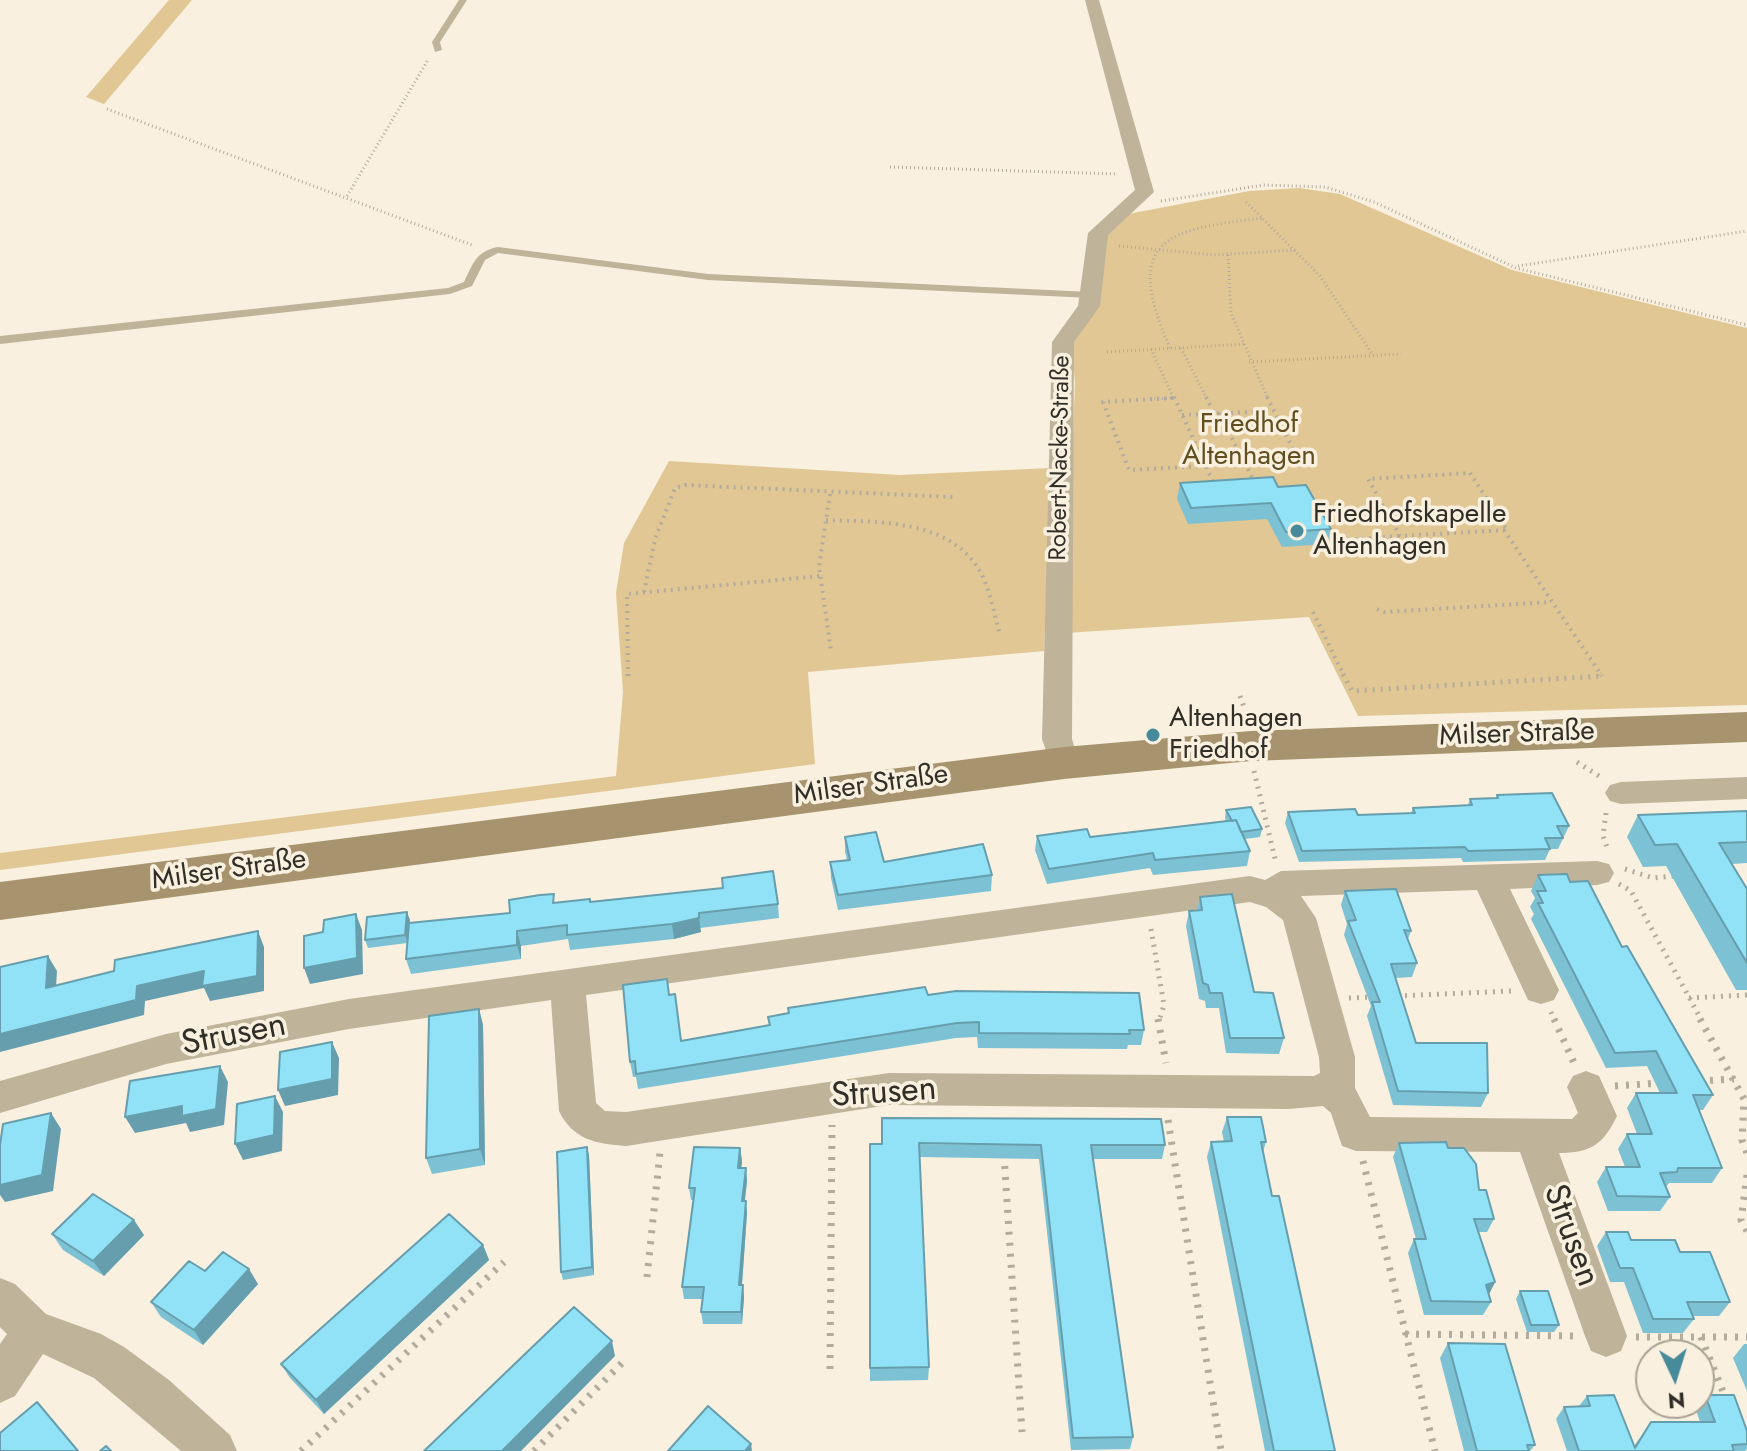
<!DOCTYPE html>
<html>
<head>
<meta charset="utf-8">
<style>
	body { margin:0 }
	#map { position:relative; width:1747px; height:1451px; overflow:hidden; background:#f9f0df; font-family:Jost,sans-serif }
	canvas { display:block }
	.north { position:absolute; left:1635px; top:1339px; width:80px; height:80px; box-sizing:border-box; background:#f9f0df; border:2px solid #a9a295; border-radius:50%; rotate:176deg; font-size:22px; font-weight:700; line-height:32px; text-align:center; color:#312e27 }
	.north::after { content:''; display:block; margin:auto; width:28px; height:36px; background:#478a9a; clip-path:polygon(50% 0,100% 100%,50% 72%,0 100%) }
</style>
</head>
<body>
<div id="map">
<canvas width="1747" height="1451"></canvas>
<div class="north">N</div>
</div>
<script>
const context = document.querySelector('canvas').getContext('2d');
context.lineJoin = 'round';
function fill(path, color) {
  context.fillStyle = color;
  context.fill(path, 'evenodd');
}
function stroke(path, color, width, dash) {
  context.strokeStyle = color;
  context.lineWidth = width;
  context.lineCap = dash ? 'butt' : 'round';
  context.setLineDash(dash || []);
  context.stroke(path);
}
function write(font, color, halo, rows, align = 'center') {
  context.font = font + ' Jost,sans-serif';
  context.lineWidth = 7;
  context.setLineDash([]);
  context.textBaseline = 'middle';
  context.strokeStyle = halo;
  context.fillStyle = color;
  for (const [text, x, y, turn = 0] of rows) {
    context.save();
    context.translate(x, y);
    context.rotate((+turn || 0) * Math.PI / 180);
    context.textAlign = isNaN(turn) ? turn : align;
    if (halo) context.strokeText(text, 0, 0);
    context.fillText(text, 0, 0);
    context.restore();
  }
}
const green = new Path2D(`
	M169,0H192L104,104L86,97Z
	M1299,188L1340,194L1512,270L1747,328V705L1358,716L1309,617L1066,633L1075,382L1071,340L1102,239L1128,214L1249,191Z
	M669,461L900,475L1051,468L1044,651L808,672L815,764L0,870V853L616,776L623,692L616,593L624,543Z`);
const pathFar3 = new Path2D(`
	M107,109L472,245
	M890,167L1118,174
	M347,196L428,60
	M1161,201L1264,185L1325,187L1374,202L1516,268L1747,325
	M1246,202L1320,276L1373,355
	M1119,246L1216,255L1297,250
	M1228,255L1231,313L1268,399
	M1518,266L1747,231
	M1170,348C1121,238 1167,229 1264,218
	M1181,348L1207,399
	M1151,349L1174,399
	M1107,352L1246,344
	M1249,362L1401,354
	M1150,399L1173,398`);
const pathFar2 = new Path2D(`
	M1174,397L1214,484
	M1206,397L1214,413
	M1267,397L1298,459
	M1173,398L1103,402L1129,470L1205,466
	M1219,413L1254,481
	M1182,415L1273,411
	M1470,473L1507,530L1400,536L1368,479Z
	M830,494L819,566L831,651
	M826,520C880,522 953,519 982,575C991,593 994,615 1000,634
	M1504,530L1602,676
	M1341,540L1400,536
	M644,592L655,539L675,488L685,485L953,497
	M1377,609L1384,612L1551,602
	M1313,612L1344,676
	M628,676L627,594L820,576`);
const pathFar1 = new Path2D(`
	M628,674V677
	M1343,674L1352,691L1602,676L1600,674
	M1240,696L1248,718
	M1577,762L1602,778
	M1254,771L1276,863
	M1606,813L1603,836L1608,850
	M1625,869L1653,878L1675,876
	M1619,884L1631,891L1702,1021
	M1151,929L1164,1005L1159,1021
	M1397,996L1511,991
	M1349,998L1371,997
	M1689,998L1747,995
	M1551,1012L1555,1021`);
const path = new Path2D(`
	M1158,1019L1166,1063
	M1554,1019L1575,1065
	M1700,1019L1744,1099L1742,1140L1747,1153
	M1699,1081L1734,1079
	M1615,1086L1661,1083
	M1168,1120L1221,1451
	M1004,1155L1022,1432
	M1363,1161L1435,1451
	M1747,1175L1741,1220L1747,1231
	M647,1277L660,1152
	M1405,1334L1574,1336
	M1636,1337H1747
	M1701,1337L1726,1399
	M830,1369L832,1125
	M301,1451L504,1262
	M534,1451L625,1360`);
const service = new Path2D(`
	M459,0H467L440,42L442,50L435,52L432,42Z
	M498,247L708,274L1091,292L1097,295L1091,298L708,280L498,253L485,260L472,286L450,294L0,344V336L448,288L464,282C473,264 476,251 498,247Z`);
const minor = new Path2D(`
	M1085,0H1099L1154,192L1108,235L1100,306L1074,342L1072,739L1079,763L1075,771L1064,774L1053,771L1042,739L1052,342L1078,306L1088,233L1135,190Z
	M1747,777V799L1621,804L1610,801L1605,793L1610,785L1621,782Z
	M1597,861L1609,864L1614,873L1609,882L1597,885L1510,889L1559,990L1554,1000L1541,1004L1528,1000L1477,890L1301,896L1316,918L1355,1057V1088L1370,1117L1572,1119L1578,1113L1567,1087L1573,1076L1586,1071L1599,1076L1617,1116C1603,1145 1590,1153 1559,1153L1627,1336L1621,1351L1606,1357L1591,1351L1585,1336L1520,1152L1356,1151L1342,1146L1331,1113L1323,1106L1288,1109L889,1105L626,1146C597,1144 573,1140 559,1111L551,1000L349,1029L166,1064L0,1113V1081L166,1034L349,999L1250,876L1265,880L1281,871ZM1250,902L1266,907L1283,920L1319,1057L1320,1073L1314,1076L889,1073L626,1112L605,1111L596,1103L586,995Z
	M0,1278L15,1284L46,1314L101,1334L124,1347L169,1380L230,1435L237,1451H181L94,1378L43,1354L15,1396L0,1403V1344L7,1334L0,1327Z`);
const secondary = new Path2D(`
	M1747,712V742L1251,761L1064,779L0,920V882L1064,747L1251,731Z`);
const wall = new Path2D(`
	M1180,483L1278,487L1331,529L1327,544L1282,547L1267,519L1188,524L1177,499Z
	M1497,795L1569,826L1558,849H1550L1545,860L1463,862L1461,858L1299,862L1285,823L1288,812L1358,815L1411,813L1413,808L1468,805L1470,799L1496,798Z
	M1226,810L1262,829L1260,837L1245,839L1250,851L1247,866L1153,875L1150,868L1047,884L1035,850L1037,836L1090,837L1226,822L1225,818Z
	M1747,811V863L1732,864L1747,889V990H1736L1666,866L1643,867L1627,837L1638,815Z
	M845,837L884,862L992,875L991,891L838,910L831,878L830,862L847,860L845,852Z
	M1538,875L1570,882L1622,947L1713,1095L1703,1110H1699L1722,1168L1712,1183H1669L1666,1187L1670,1197L1660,1211H1608L1597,1182L1606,1167H1625L1618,1149L1627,1134H1637L1627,1108L1636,1093H1660L1647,1066L1606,1068L1531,919L1534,914L1530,907L1535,898L1531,891Z
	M1345,891L1411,931L1408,939L1417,963L1412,977L1395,978L1416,1043L1488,1093L1481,1107L1393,1105L1367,1016L1371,1006L1344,935L1347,924L1341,905Z
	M1200,897L1254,992L1284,1038L1279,1054L1226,1053L1219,1008H1206L1205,1001L1199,999L1186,926L1189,911L1197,910Z
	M591,902L778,904L779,918L700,928L701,932L674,939L570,950L568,939L521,946V959L411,974L406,959L407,943L368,948L365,940L407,912L409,923L510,913L556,903Z
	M669,995L682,1041L769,1025L768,1017L788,1013V1008L928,995L1144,1030L1141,1045H1128L1127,1049L978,1048L977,1037L956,1038L638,1089L636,1077H633L630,1062Z
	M479,1009L483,1025L485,1165L432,1174L426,1158Z
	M1227,1117L1266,1142L1263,1152L1272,1196L1335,1451H1265L1207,1157L1211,1142H1224L1222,1132Z
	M1399,1143L1448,1148L1479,1190L1494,1219L1487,1232H1478L1495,1282L1489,1294L1491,1302L1483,1315H1424L1408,1253L1414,1239H1416L1393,1157Z
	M870,1144L1165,1145L1162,1159H1093L1133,1437L1130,1449L1071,1450L1039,1159L919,1157L929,1367L928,1380L870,1381Z
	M740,1148L742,1161L741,1168H746L747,1181L745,1201L747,1213L742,1285L744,1297L742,1324H703L701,1312L703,1299H684L682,1287L693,1200H691L689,1188Z
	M589,1155L594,1275L563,1280L561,1272Z
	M1606,1232L1680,1252L1730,1302L1719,1316H1693L1694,1319L1683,1333H1643L1624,1282H1610L1597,1246Z
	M52,1234L144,1235L104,1276L63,1250Z
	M483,1245L489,1260L324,1414L290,1378L281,1364Z
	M205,1271L258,1284L203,1345L161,1317L151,1302Z
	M1520,1291L1559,1325L1554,1332H1527L1516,1299Z
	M1448,1343L1535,1445L1530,1451H1464L1440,1358Z
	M1744,1344H1747V1391L1733,1358Z
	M1705,1395L1747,1431V1449L1745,1451H1567L1556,1419L1564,1407L1579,1406L1587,1396L1634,1446L1651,1422H1700L1695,1407Z`);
const shadedWall = new Path2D(`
	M407,912L410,920L408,943L405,935Z
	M356,914L362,930L363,974L310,984L304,968Z
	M699,918L701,932L674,939L672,924Z
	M258,931L264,947V991L210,1001L204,988L145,1001L144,1015L0,1052V1034L137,986L204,971Z
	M517,931L521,946V959L517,945Z
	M48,956L57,971L55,1003L46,988Z
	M479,1009L483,1025L485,1165L480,1149Z
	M332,1042L339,1058L338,1095L285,1106L278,1090Z
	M220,1066L228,1082L224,1125L190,1132L186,1123L135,1133L125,1117Z
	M275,1096L283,1112L282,1151L243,1160L235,1144Z
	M51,1113L61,1129L53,1191L5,1202L0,1195V1185Z
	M587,1147L589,1155L594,1275L592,1267Z
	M740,1148L742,1161L740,1181L738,1168Z
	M746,1168L747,1181L743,1214L742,1201Z
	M746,1201L747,1213L741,1297L739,1285Z
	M134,1220L144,1235L104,1276L93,1261Z
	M483,1245L489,1260L324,1414L316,1400Z
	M249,1269L258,1284L203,1345L194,1330Z
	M1495,1282L1488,1296L1486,1285Z
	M743,1285L744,1297L742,1324L741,1312Z
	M612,1341L615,1356L521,1451H502Z
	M751,1444L752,1451H745Z`);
const building = new Path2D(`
	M1273,477L1278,487L1306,485L1331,529L1286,532L1271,503L1191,508L1180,483Z
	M1552,793L1569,826H1557L1563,838H1545L1550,849L1468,851L1465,847L1302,851L1288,812L1355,809L1358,815L1415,813L1413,808L1472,805L1470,799L1498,798L1497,795Z
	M1251,807L1262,829L1241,832L1236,820L1232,821L1226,810Z
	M1747,811V842L1719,843L1747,889V963L1677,844L1655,845L1638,815Z
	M1236,820L1250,851L1155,860L1153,853L1049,869L1037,836L1087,829L1090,837Z
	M876,832L884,862L983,844L992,875L838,895L830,862L850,860L845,837Z
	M773,871L778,904L699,913V918L672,924L567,935V925L517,931V945L406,959L409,923L510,913L509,900L540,895L554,894L553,903L590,899V902L723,888L722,878Z
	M1567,874L1570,882L1588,881L1622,947L1627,946L1713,1095H1693L1722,1168H1678L1677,1172L1660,1173L1670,1197L1617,1196L1606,1167H1640L1627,1134H1652L1636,1093H1677L1656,1051L1615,1053L1538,903H1543L1537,891H1546L1538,875Z
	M1396,889L1411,931L1404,930L1417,963L1391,964L1416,1043H1487L1488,1093L1398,1091L1372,1002H1380L1348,921L1356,920L1345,891Z
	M1232,894L1254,992L1273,993L1284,1038H1230L1222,993H1210L1208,985L1203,983L1189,911L1202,910L1200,897Z
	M407,912L405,935L365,940L367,917Z
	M356,914L357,958L304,968V936L323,932L324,920Z
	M258,931L257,976L202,986L204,971L137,986L136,1000L0,1034V967L48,956L46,988L114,971L115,960Z
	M667,979L669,995L675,994L681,1041L770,1025L768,1017L789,1013L788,1008L925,987L928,995L956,991L1139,993L1144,1030H1129L1130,1034L979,1033V1022L957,1023L636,1074L635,1061L630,1062L623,985Z
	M479,1009L480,1149L426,1158L429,1016Z
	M332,1042V1079L278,1090L280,1052Z
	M220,1066L216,1109L182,1116V1106L125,1117L130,1081Z
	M275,1096L274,1135L235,1144L237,1104Z
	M51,1113L42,1175L0,1185V1145L3,1124Z
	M1227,1117H1261L1266,1142H1261L1272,1196H1279L1335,1451H1274L1211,1142L1232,1141Z
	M882,1118L1161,1119L1165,1145H1091L1133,1437L1073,1438L1041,1145L919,1143L929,1367L870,1368V1144H882Z
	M1446,1142L1448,1148H1464L1476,1164L1479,1190H1486L1494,1219H1474L1495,1282L1486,1285L1491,1302L1431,1301L1414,1239H1426L1399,1143Z
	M587,1147L592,1267L561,1272L557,1152Z
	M694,1147L740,1148L738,1168H746L742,1201H746L739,1285H743L741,1312H701L704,1287H682L695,1188H689Z
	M93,1194L134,1220L93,1261L52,1234Z
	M449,1214L483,1245L316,1400L281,1364Z
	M1606,1232H1628L1631,1240H1675L1680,1252H1710L1730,1302H1687L1694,1319H1653L1633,1268H1620Z
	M223,1252L249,1269L194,1330L151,1302L189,1261L205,1271Z
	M1520,1291H1548L1559,1325H1531Z
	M574,1307L612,1341L502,1451H424Z
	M1448,1343L1505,1344L1535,1445H1527L1529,1451H1477Z
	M1614,1395L1635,1448L1651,1422H1715L1705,1395H1734L1747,1431V1444L1732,1445L1734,1451H1579L1564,1407L1590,1406L1587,1396Z
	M37,1402L78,1451H0V1433Z
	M708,1406L751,1444L745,1451H668Z
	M106,1446L111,1451H100Z`);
const markers = [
	[1297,531,8,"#478a9a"],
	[1153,735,8,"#478a9a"]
];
const farStreetnames = [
	["Robert-Nacke-Straße",1061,458,-89]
];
const parkNames = [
	["Friedhof",1249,425],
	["Altenhagen",1249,457]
];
const poiNames = [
	["Friedhofskapelle",1313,515],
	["Altenhagen",1313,547],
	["Altenhagen",1169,719],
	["Friedhof",1169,751]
];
const streetNames = [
	["Milser Straße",1517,735,-2],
	["Milser Straße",871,786,-8],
	["Milser Straße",229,871,-8]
];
const nearStreetnames = [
	["Strusen",234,1036,-11],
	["Strusen",884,1094,-4],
	["Strusen",1570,1236,70]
];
fill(green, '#e1c794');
stroke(pathFar3, '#b3ac9e', 3, [1, 3]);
stroke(pathFar2, '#b3ac9e', 4, [2, 5]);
stroke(pathFar1, '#b3ac9e', 5, [2, 6]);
stroke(path, '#b3ac9e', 7, [3, 8]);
fill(service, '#bfb399');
fill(minor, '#bfb399');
fill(secondary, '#a7946e');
fill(wall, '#7dc2d4');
fill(shadedWall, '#669ead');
fill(building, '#91e2f7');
stroke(building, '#669ead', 2);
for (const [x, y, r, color] of markers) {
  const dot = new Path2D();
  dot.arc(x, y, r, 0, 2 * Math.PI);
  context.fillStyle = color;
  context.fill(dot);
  stroke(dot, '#f9f0df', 3);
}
write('24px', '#312e27', '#f9f0df', farStreetnames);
write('28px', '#634e20', '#f9f0df', parkNames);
write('28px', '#312e27', '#f9f0df', poiNames, 'left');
write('28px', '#312e27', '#f9f0df', streetNames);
write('34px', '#312e27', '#f9f0df', nearStreetnames);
</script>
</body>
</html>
